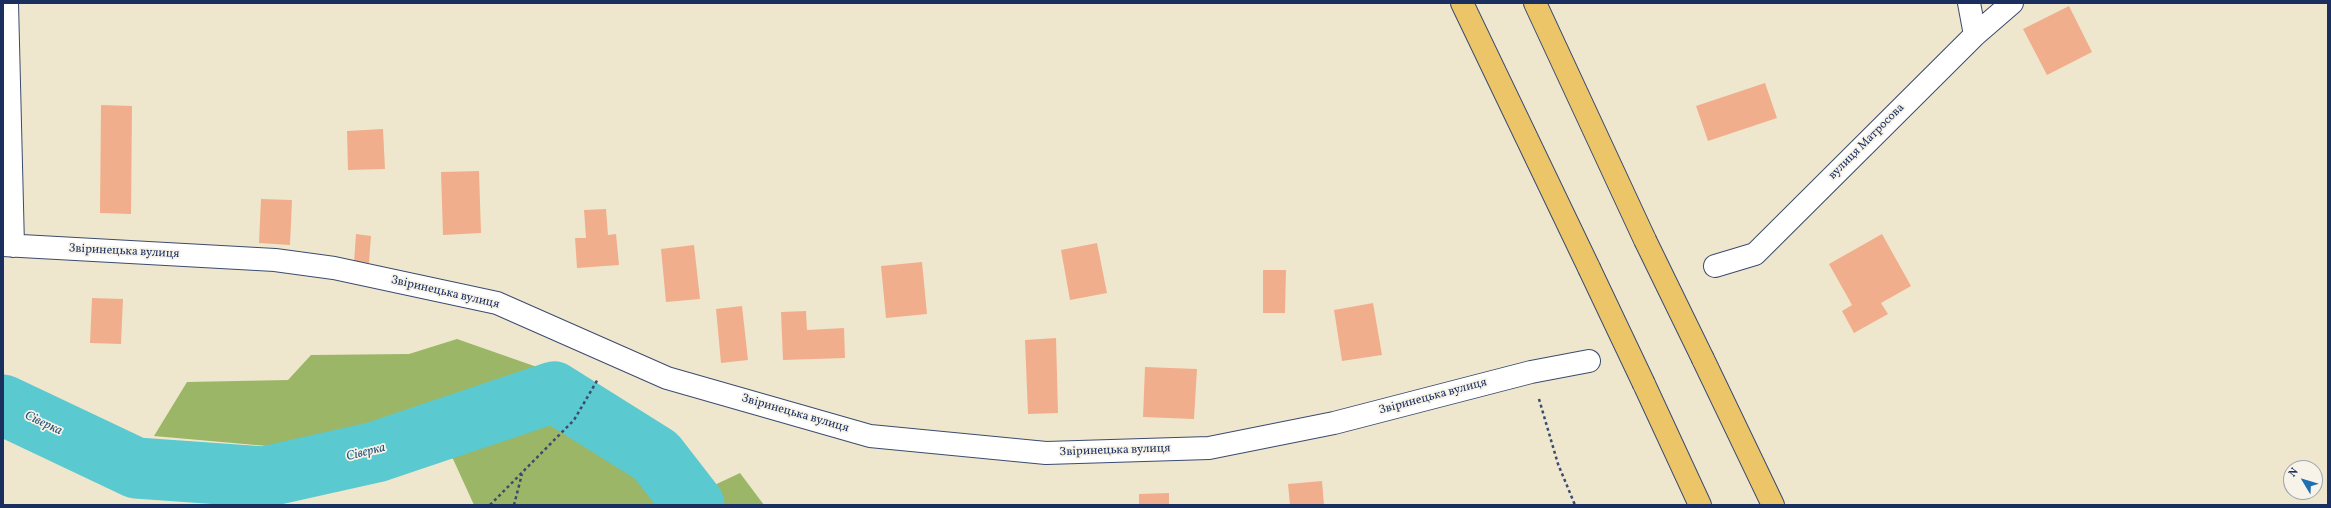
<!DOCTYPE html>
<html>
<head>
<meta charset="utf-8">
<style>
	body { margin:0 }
	#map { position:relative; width:2331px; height:508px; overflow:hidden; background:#efe7cd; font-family:Vollkorn,serif }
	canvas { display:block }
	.frame { position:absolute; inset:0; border:4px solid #1b2f5e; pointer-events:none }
	.north { position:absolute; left:2283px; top:460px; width:40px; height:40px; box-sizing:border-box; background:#f7f3e8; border:1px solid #9fa5b1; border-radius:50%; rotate:308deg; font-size:11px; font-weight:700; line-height:16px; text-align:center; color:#1b2f5e }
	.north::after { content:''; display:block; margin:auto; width:14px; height:18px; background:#1f6fb2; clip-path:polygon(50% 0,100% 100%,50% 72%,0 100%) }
</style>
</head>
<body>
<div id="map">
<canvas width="2331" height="508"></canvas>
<div class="frame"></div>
<div class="north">N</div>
</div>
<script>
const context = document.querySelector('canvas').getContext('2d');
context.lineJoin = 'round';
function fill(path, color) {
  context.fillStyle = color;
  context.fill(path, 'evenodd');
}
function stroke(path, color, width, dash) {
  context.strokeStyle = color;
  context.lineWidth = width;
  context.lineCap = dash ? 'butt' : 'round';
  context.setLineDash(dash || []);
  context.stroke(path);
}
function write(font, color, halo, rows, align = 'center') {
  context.font = font + ' Vollkorn,serif';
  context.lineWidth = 3.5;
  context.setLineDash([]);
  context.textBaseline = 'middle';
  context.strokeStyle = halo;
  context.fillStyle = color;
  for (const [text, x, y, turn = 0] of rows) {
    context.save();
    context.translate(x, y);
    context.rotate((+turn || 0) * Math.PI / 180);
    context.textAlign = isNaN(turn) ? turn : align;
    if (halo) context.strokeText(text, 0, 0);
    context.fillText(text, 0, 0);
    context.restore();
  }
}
const forest = new Path2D(`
	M457,339L537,367L640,421L706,489L740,473L764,505H474L453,459L386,420L278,447L154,436L187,382L288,380L311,355L409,354Z`);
const river = new Path2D(`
	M3,405L136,468L264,477L376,452L554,392L656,456L694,505`);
const building = new Path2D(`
	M2069,6L2092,52L2047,75L2023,29Z
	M1765,83L1777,118L1708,141L1696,106Z
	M101,105L132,106L131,214L100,213Z
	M383,129L385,169L348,170L347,131Z
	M479,171L481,233L443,235L441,172Z
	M261,199L292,200L290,245L259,243Z
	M606,209L608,235L616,234L619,265L577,268L575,238H586L584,210Z
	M356,234L371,236L369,263L354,262Z
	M1882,234L1911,286L1881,303L1888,314L1854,333L1842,311L1852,305L1829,264Z
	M1097,243L1107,293L1070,300L1061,250Z
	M694,245L700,299L666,302L661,249Z
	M922,262L927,314L886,318L881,266Z
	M1263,270H1286L1285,313H1263Z
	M92,298L123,299L121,344L90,343Z
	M1373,303L1382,355L1342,361L1334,310Z
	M742,306L748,360L721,363L716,309Z
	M806,311L807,330L844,328L845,358L783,360L781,312Z
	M1056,338L1058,413L1028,414L1025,340Z
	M1145,367L1197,369L1194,419L1143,417Z
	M1322,481L1324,505H1290L1288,484Z
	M1169,493V505H1139V494Z`);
const path = new Path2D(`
	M1539,399L1558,464L1575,505
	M490,505L574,420L598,379
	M514,505L522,474`);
const minor = new Path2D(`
	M7,3L13,246
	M1969,3L1975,35
	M3,245L275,260L334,268L497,303L667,378L870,436L1046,453L1209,448L1334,423L1531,372L1589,361
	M1715,266L1755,254L1975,35L2012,3`);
const highway = new Path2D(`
	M1462,3L1589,268
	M1535,3L1645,240
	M1703,359L1773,505
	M1644,384L1700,505`);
const highwayBridge = new Path2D(`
	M1645,240L1703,359
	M1589,268L1644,384`);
const streetNames = [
	["вулиця Матросова",1867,142,-45],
	["Звіринецька вулиця",124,252,3],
	["Звіринецька вулиця",445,293,13],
	["Звіринецька вулиця",1433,397,-15],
	["Звіринецька вулиця",795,414,16],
	["Звіринецька вулиця",1115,451,-2]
];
const waterNames = [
	["Сіверка",43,424,25],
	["Сіверка",366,453,-14]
];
fill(forest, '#9bb667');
stroke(river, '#5bc9d0', 61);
fill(building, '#f1ae8c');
stroke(minor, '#3b4b6f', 24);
stroke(highway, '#3b4b6f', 24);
stroke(path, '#3b4b6f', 2.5, [3, 3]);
stroke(minor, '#fff', 22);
stroke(highway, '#ecc569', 22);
stroke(highwayBridge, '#3b4b6f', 24, []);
stroke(highwayBridge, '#ecc569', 22);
write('12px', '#1b2f5e', '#f7f3e8', streetNames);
write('italic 13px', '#2b567a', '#f7f3e8', waterNames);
</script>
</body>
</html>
